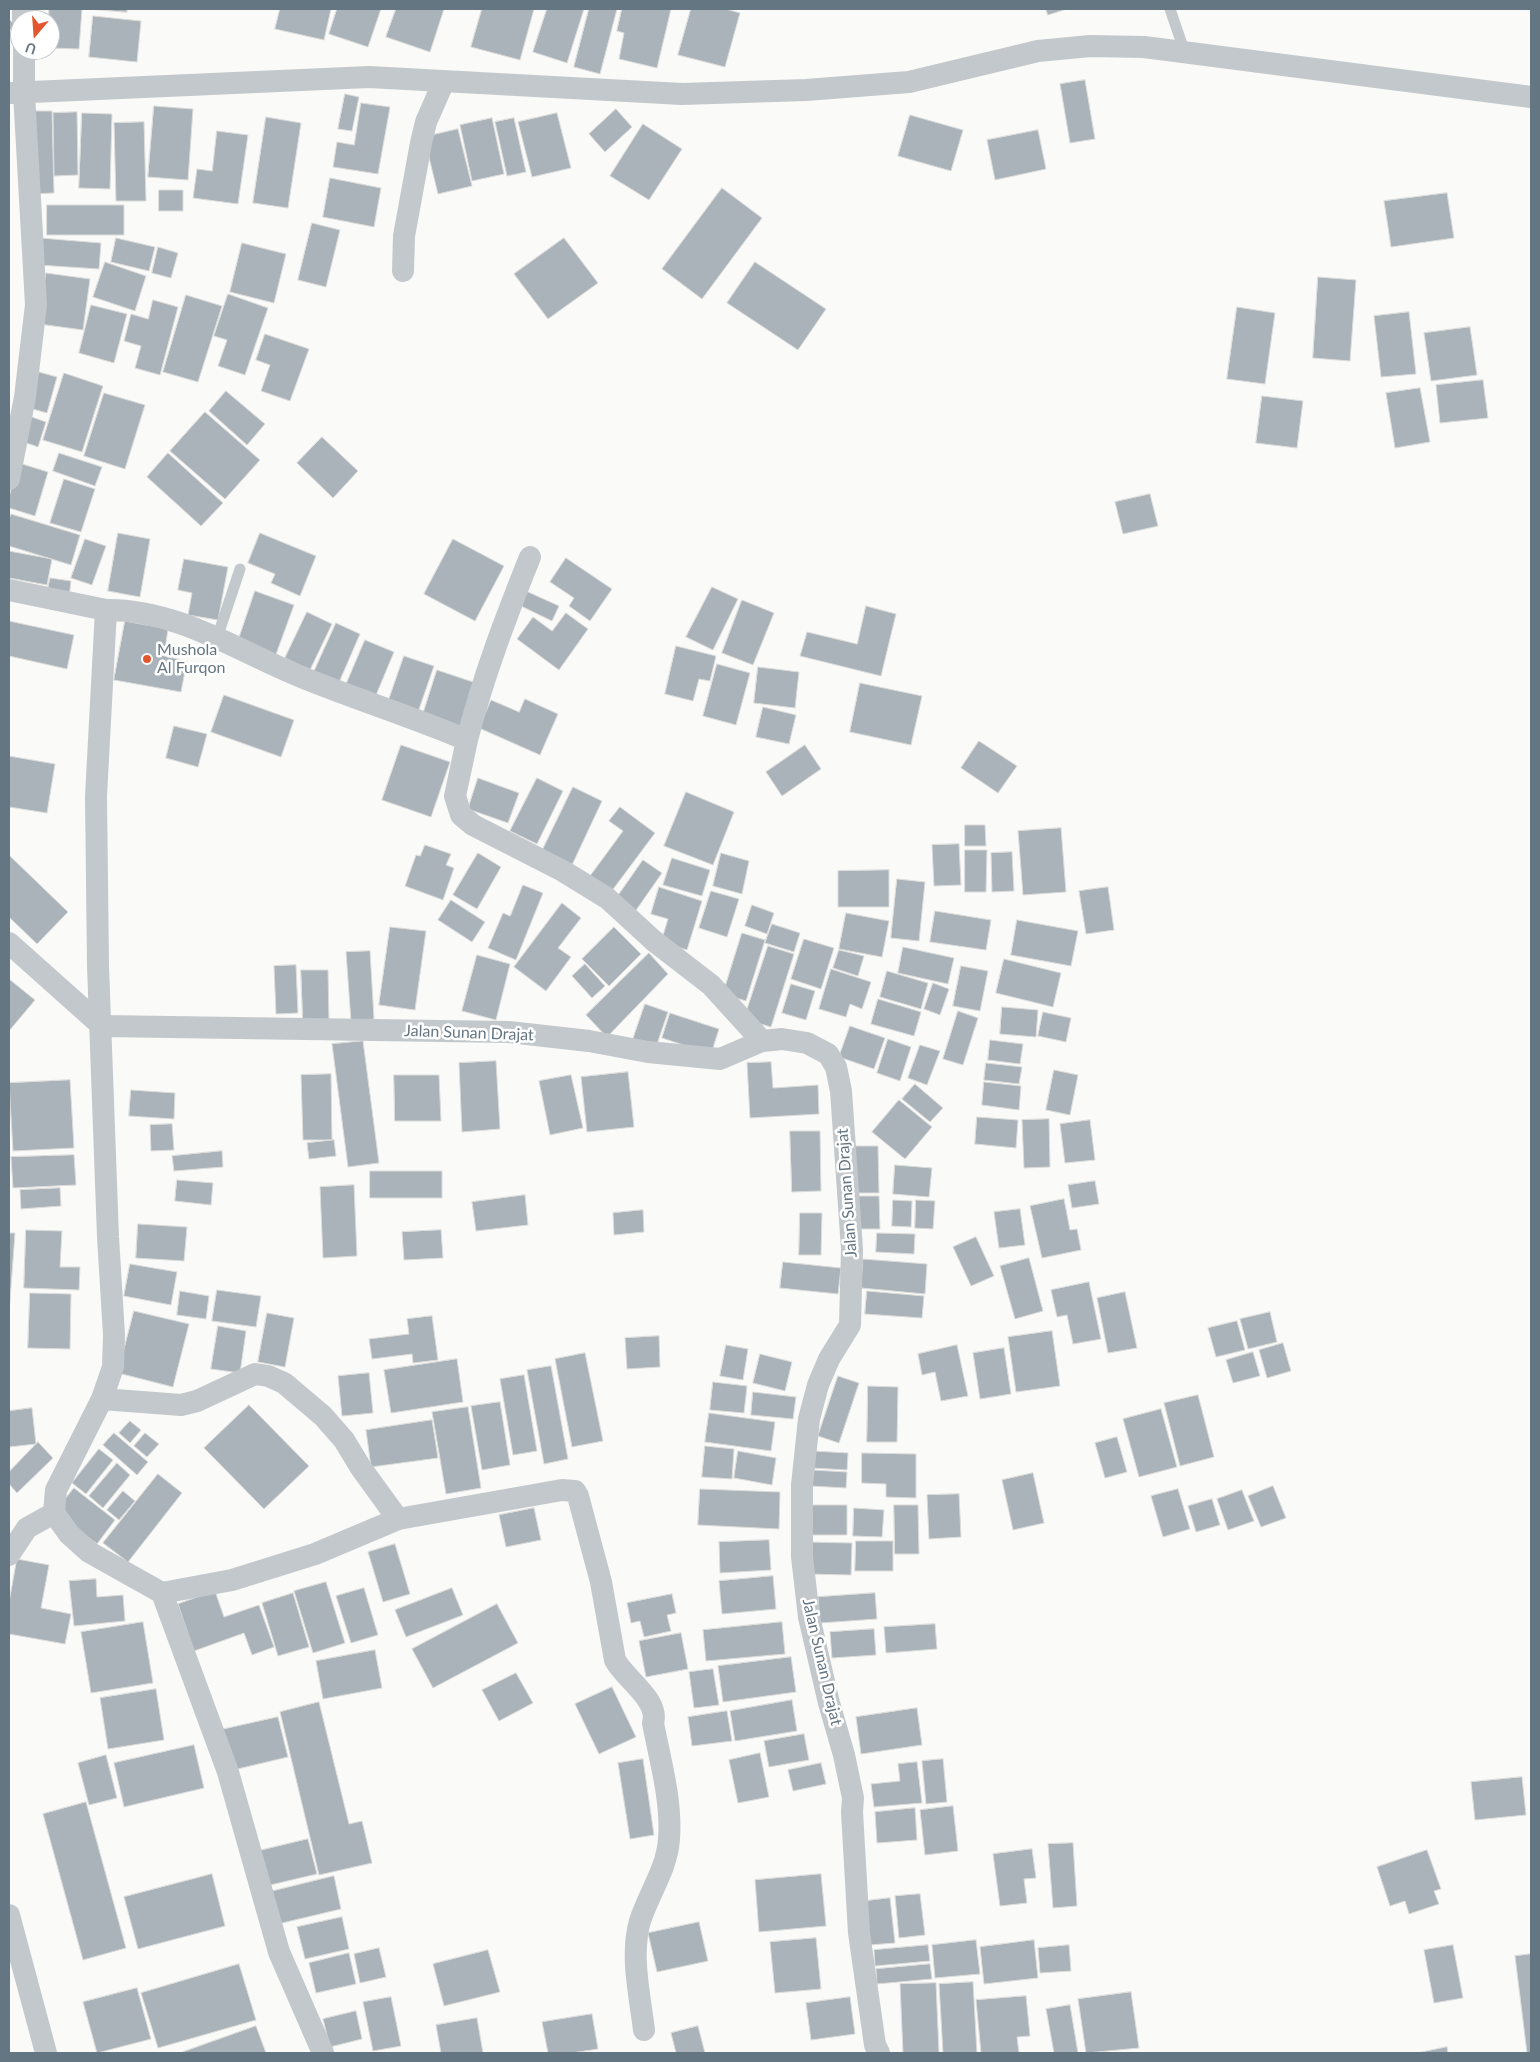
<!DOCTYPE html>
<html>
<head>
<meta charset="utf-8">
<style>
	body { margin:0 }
	#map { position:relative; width:1540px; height:2062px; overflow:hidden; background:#fafaf8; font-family:Lato,sans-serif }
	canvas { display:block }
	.frame { position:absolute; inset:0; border:10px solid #657683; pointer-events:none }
	.north { position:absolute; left:10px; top:10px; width:50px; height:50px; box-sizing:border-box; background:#fff; border:1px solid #c1c8cd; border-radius:50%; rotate:198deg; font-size:14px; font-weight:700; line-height:20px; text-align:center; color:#657683 }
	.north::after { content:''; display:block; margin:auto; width:18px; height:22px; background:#e4572e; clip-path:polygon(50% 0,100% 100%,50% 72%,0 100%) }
</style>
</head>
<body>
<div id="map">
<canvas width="1540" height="2062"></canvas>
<div class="frame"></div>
<div class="north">U</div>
</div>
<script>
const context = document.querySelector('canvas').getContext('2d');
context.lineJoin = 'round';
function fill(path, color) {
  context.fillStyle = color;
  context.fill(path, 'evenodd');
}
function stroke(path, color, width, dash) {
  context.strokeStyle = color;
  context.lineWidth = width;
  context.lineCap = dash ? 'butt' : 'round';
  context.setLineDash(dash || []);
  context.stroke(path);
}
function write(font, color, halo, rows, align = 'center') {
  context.font = font + ' Lato,sans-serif';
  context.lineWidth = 5;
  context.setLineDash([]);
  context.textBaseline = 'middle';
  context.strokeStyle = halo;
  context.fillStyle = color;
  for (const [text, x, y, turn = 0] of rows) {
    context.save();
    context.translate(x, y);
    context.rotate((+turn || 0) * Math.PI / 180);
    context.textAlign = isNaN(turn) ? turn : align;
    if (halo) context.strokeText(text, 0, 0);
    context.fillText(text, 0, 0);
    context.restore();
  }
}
const building = new Path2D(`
	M49,9H82L79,49L50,48Z
	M88,9H127V12Z
	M280,9H331L324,40L275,29Z
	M337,9H381L368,47L329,34Z
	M396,9H444L430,52L386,37Z
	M482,9H534L520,60L471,47Z
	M547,9H584L567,63L533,52Z
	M589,9H617L600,74L574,67Z
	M622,9H671L657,68L619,59L624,33L617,31Z
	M691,9H726L740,13L725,67L678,55Z
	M1046,9H1067L1048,15Z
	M93,16L141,21L137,62L89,57Z
	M9,19L15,25L9,31Z
	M1085,80L1095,139L1070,143L1060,84Z
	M345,94L359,97L352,131L338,129Z
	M361,103L390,107L378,174L333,167L337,142L354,145Z
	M154,106L193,109L188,180L148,177Z
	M616,109L632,127L605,152L589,134Z
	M29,111H52L54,193L31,194Z
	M77,112L78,175L54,176L53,113Z
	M82,113L112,114L110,189L79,188Z
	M557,113L571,168L532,177L518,122Z
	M910,115L963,130L951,171L898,156Z
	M266,117L301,123L288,208L253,203Z
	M492,118L504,174L472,181L460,125Z
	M514,118L526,172L507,176L495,122Z
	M144,122L146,201H116L114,123Z
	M643,124L682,149L649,200L610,176Z
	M458,129L472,186L438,194L424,137Z
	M1038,130L1046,169L995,180L987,140Z
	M217,131L248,135L238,204L193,198L197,169L212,171Z
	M330,178L381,188L374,227L323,217Z
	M722,188L762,218L702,299L662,269Z
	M159,190H183V211H159Z
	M1447,193L1454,238L1391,247L1384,201Z
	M47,205H124V235H47Z
	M312,223L340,230L326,287L298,280Z
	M40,238L101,243L99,269L38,265Z
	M116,238L155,247L149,271L111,262Z
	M564,238L598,283L548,319L514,274Z
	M242,243L286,254L274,303L230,292Z
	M158,247L178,253L171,278L152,273Z
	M105,262L146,276L135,311L93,297Z
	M755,262L826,309L798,350L727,303Z
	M46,273L90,279L83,330L39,324Z
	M1318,277L1356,280L1350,361L1313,358Z
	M228,294L268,308L245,375L218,366L227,340L214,336Z
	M186,295L222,306L198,382L163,372Z
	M153,300L178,307L160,375L135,368L141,346L124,341L131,314L148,319Z
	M91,305L127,314L114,363L79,353Z
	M1237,307L1275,313L1265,384L1227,379Z
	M1409,312L1416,374L1381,377L1374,316Z
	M1470,327L1477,375L1431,381L1424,333Z
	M265,334L309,349L290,401L261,391L270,365L256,360Z
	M39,372L57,377L47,413L29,408Z
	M64,373L103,386L82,452L43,440Z
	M1483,380L1488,418L1440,423L1436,385Z
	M1420,388L1430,442L1395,448L1386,393Z
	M226,391L265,424L247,445L209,411Z
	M104,393L145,405L125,469L84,456Z
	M1262,396L1303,401L1297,448L1256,443Z
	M205,412L260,460L225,499L170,451Z
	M29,416L46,422L38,447L21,441Z
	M322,437L358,471L333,498L297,463Z
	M59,453L102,467L95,486L53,471Z
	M168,453L223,503L201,526L147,477Z
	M19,463L48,472L35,516L9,508V497Z
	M64,479L95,489L81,532L50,523Z
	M1150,494L1158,526L1123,534L1115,502Z
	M11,514L80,535L71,565L9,546V520Z
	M118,533L150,539L140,597L108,591Z
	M260,533L316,556L300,596L271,583L275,574L248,563Z
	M85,539L106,546L92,585L71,578Z
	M453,539L504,566L475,621L424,594Z
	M9,551L52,559L47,585L9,578Z
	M566,558L612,589L590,621L569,606L574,598L550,582Z
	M184,559L228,567L218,620L188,615L192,593L178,590Z
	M50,578L71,581L69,598L47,594Z
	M712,587L738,599L713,650L686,637Z
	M255,591L294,605L275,657L237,644Z
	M526,591L559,606L552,621L519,605Z
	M742,600L774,613L753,665L722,653Z
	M866,606L896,614L881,676L800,656L807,632L857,644Z
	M307,612L332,624L310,670L285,658Z
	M566,613L588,629L559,670L517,639L533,617L552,631Z
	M9,621L74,635L67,669L9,656Z
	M125,621L168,629L164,656L187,661L181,692L114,680Z
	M336,623L360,634L337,687L312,676Z
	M365,640L394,652L374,700L345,687Z
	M676,646L716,656L710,681L699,679L693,701L665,694Z
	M404,656L434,666L417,715L387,705Z
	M717,664L750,673L736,725L703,716Z
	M758,667L799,672L795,708L754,703Z
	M437,670L479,684L464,731L422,717Z
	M860,683L922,696L911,745L850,732Z
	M224,695L294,720L281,757L211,732Z
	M525,699L558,714L540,755L479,728L491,700L519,712Z
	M763,707L796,715L789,744L756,737Z
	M174,726L207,734L198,767L166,758Z
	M979,741L1017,766L998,793L961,768Z
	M401,745L450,762L431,817L382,800Z
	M805,745L821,769L782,796L766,772Z
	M9,756L55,764L47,813L9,807Z
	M478,778L519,793L508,823L468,809Z
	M537,778L563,791L537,844L510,831Z
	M573,787L602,801L572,865L542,851Z
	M686,792L734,812L713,865L664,846Z
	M620,807L655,833L611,892L590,876L623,831L609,821Z
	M965,825H985L986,846H965Z
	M1061,828L1066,892L1023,895L1018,831Z
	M959,844L961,885L934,886L932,845Z
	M425,845L451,854L446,865L454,868L443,900L405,886L416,855L420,856Z
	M965,850H987L986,892H965Z
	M1012,852L1014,891L992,892L991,853Z
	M478,853L501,867L477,909L453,895Z
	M721,853L749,861L742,894L713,886Z
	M9,855L68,912L37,944L9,917Z
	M672,858L710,870L702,896L663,885Z
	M643,860L662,873L632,916L613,903Z
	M889,870V907H838V871Z
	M897,879L925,882L919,941L891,938Z
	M523,885L543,893L516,960L488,948L503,913L510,916Z
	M659,887L702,901L687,950L661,942L668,919L651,914Z
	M1108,887L1114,930L1086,934L1079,891Z
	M711,891L739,899L727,937L699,928Z
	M451,900L485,922L472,942L438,920Z
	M562,903L581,918L558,948L571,957L546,991L514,967Z
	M752,905L774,913L767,934L745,926Z
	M935,911L991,920L986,950L930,942Z
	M846,913L889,921L882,957L839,949Z
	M1017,920L1078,931L1071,966L1011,955Z
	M772,924L800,933L794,952L765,943Z
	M390,927L426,931L415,1010L379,1005Z
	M614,927L641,954L609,986L582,959Z
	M742,933L765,940L746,1001L723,994Z
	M804,939L834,948L821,989L791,979Z
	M768,946L794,954L771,1027L744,1019Z
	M903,947L954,958L948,984L898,973Z
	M839,950L864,956L858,976L833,968Z
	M370,951L374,1019L351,1021L346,952Z
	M649,953L668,974L607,1037L586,1015Z
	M477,955L510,964L496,1020L462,1011Z
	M1004,959L1061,973L1053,1007L996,993Z
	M585,964L605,986L592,998L572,976Z
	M296,965L298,1013L276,1014L274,966Z
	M961,966L988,971L980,1011L953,1006Z
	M831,969L871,982L862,1009L850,1004L846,1017L819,1009Z
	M301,970H328L329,1021H303Z
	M887,971L928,983L921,1009L880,997Z
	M9,979L35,1000L9,1031Z
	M933,983L949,989L940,1015L924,1009Z
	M791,984L815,991L806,1020L782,1013Z
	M878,999L921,1012L914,1036L871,1024Z
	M645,1004L668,1012L656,1047L633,1039Z
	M1002,1007L1038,1010L1036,1037L1000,1034Z
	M958,1011L978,1018L963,1065L943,1059Z
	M1043,1012L1071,1018L1066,1042L1038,1036Z
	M670,1013L719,1029L711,1054L662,1038Z
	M850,1026L885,1038L874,1069L839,1057Z
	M888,1039L911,1047L900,1081L877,1073Z
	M990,1040L1023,1044L1020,1064L988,1060Z
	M363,1041L379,1163L348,1167L332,1044Z
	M920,1045L940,1051L927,1085L908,1078Z
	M496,1061L500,1129L462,1132L459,1063Z
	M771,1062L773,1088L818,1085L819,1114L750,1118L747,1063Z
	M986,1063L1022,1067L1019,1084L984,1080Z
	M1054,1070L1078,1075L1070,1115L1046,1110Z
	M628,1072L634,1127L587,1132L581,1077Z
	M331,1074L332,1140H303L301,1075Z
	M394,1075H439L441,1121H395Z
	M571,1075L583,1128L550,1135L539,1081Z
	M70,1080L74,1148L13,1151L9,1083Z
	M984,1082L1021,1086L1019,1110L982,1105Z
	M915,1084L943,1108L930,1122L902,1099Z
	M131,1090L175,1093L174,1119L129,1116Z
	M899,1100L932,1127L905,1159L872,1132Z
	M977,1117L1018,1120L1016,1148L975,1144Z
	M1049,1119L1050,1167L1024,1168L1022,1120Z
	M1090,1120L1095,1160L1065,1163L1060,1124Z
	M172,1124L174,1150L151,1151L150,1125Z
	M790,1131H820L821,1191L792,1192Z
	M334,1140L336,1156L309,1159L307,1143Z
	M854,1146H878L879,1193H855Z
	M222,1151L223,1167L174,1171L172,1156Z
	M74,1155L76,1185L13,1188L11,1157Z
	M895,1165L932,1168L929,1197L893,1194Z
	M370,1171H442V1198H370Z
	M177,1180L213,1183L211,1205L175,1201Z
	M1095,1181L1099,1204L1072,1208L1068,1185Z
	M354,1185L357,1256L323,1258L320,1187Z
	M60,1188L61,1206L21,1209L20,1190Z
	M525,1195L528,1225L476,1231L472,1202Z
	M854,1196H879L880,1229H855Z
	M1064,1199L1070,1230L1077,1229L1081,1250L1042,1258L1030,1206Z
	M893,1200L912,1201L911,1227L892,1226Z
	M916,1200L935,1201L933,1229L915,1228Z
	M1020,1209L1025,1245L999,1248L994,1212Z
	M643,1210L644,1232L614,1235L613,1213Z
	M800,1213H822L821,1255H799Z
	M138,1224L187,1227L184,1261L136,1258Z
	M26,1230L62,1231L60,1267H80L79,1290L24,1288Z
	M441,1230L443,1258L404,1260L402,1232Z
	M9,1233H15L9,1314Z
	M877,1233L915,1234L914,1254L876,1252Z
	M976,1237L994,1276L971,1286L953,1247Z
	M1029,1258L1043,1311L1015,1319L1000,1266Z
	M863,1259L927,1264L925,1294L861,1288Z
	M783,1262L841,1268L838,1294L780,1288Z
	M130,1264L177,1272L171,1305L124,1296Z
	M1089,1282L1101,1339L1073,1344L1067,1315L1057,1317L1051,1290Z
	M217,1290L261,1296L256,1327L212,1321Z
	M180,1291L209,1296L206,1319L177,1315Z
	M867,1291L924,1296L922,1318L865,1314Z
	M1125,1292L1137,1348L1108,1353L1097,1298Z
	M30,1293L71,1294L70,1349L28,1348Z
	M134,1311L189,1324L173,1387L118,1373Z
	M1270,1312L1277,1342L1248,1349L1240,1319Z
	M267,1313L294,1318L285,1367L258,1362Z
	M432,1316L438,1360L413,1363L412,1354L372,1359L369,1339L409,1334L407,1319Z
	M1237,1321L1245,1350L1216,1357L1208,1328Z
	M218,1326L246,1331L240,1373L211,1369Z
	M1052,1331L1060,1386L1016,1392L1008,1337Z
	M659,1336L660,1367L627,1369L625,1338Z
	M1283,1343L1291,1371L1267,1378L1259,1350Z
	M726,1345L748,1349L743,1380L720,1376Z
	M957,1345L968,1396L941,1401L935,1372L922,1375L918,1354Z
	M1004,1348L1011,1394L980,1399L973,1353Z
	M1253,1352L1260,1376L1233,1383L1226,1360Z
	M585,1353L603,1441L572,1447L555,1359Z
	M760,1354L792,1362L785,1391L753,1383Z
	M457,1359L463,1402L391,1413L384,1370Z
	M551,1366L568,1459L544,1464L527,1370Z
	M369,1373L373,1413L342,1416L338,1376Z
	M524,1375L537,1451L513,1455L500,1379Z
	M838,1376L859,1383L839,1443L818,1436Z
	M713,1382L747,1386L744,1413L710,1410Z
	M868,1386L898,1387L897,1442H867Z
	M753,1392L796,1397L793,1419L751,1415Z
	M1198,1395L1214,1457L1180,1466L1164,1403Z
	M500,1402L510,1465L482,1470L471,1406Z
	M249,1405L309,1466L264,1509L204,1448Z
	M468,1407L481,1488L446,1494L432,1412Z
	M32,1408L36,1444L9,1447V1411Z
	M1161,1409L1177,1467L1139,1477L1123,1419Z
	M709,1413L775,1422L771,1451L705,1442Z
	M432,1420L438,1458L371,1467L366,1430Z
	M130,1421L141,1430L130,1443L119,1433Z
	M114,1433L148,1462L137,1475L103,1445Z
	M145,1433L159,1444L147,1457L134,1446Z
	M1117,1437L1127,1472L1105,1478L1095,1443Z
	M38,1442L53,1458L17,1493L9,1484V1472Z
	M705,1446L734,1449L732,1479L702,1477Z
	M99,1449L113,1460L86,1494L72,1483Z
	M738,1451L776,1458L772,1485L734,1478Z
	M813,1451L848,1453L847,1470L812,1468Z
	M862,1453L916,1454V1498L886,1497V1484L862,1483Z
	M117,1463L130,1475L103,1508L89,1496Z
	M812,1470L847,1472L846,1488L811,1486Z
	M1033,1473L1044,1523L1013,1530L1002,1480Z
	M158,1474L182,1493L128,1562L103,1543Z
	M1273,1486L1286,1518L1261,1527L1248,1496Z
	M74,1488L115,1520L97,1544L55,1512Z
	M700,1489L780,1492L779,1529L698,1525Z
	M1178,1489L1190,1529L1163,1537L1151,1496Z
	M1242,1490L1254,1521L1228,1530L1217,1499Z
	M123,1491L135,1501L119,1520L107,1510Z
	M959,1494L961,1537L929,1539L927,1495Z
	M1212,1499L1220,1525L1196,1532L1188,1506Z
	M811,1505H847V1535H811Z
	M894,1505H918L919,1554H895Z
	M534,1508L541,1540L506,1547L499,1515Z
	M854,1508L884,1510L882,1537L853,1536Z
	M769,1540L771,1570L720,1573L719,1542Z
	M856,1541H893V1571H855Z
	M808,1542L852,1543L851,1575L807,1574Z
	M395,1544L410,1594L383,1602L368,1552Z
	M17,1559L49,1565L41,1608L71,1614L65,1644L9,1634V1603Z
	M773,1576L776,1609L722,1614L719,1581Z
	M96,1579L97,1597L123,1595L125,1621L74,1626L69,1581Z
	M326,1582L345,1643L313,1653L294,1591Z
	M364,1588L378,1635L351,1643L336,1596Z
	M452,1588L463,1615L406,1637L395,1610Z
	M215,1591L224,1617L259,1605L274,1647L252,1655L244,1633L194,1651L178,1604Z
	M293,1593L309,1647L278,1656L262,1603Z
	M875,1593L877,1619L820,1623L818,1597Z
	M672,1594L676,1613L667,1615L671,1631L644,1637L640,1621L631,1623L627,1603Z
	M497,1604L518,1643L433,1688L412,1649Z
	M143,1622L153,1683L91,1693L81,1632Z
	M782,1622L785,1654L706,1661L703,1630Z
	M935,1624L937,1649L886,1653L884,1627Z
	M874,1629L876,1655L832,1658L830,1632Z
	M681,1633L688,1669L646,1677L639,1641Z
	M375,1650L382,1688L323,1699L316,1661Z
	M791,1657L796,1692L723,1702L718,1666Z
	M713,1669L719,1705L694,1708L689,1672Z
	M516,1673L533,1703L499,1721L482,1690Z
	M612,1687L636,1737L599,1754L575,1704Z
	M156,1689L164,1740L108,1749L100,1698Z
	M792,1700L797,1731L735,1741L730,1711Z
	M319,1702L349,1824L362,1821L372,1863L319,1875L280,1712Z
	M917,1708L922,1745L861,1754L856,1717Z
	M727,1711L732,1741L692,1746L688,1717Z
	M278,1717L288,1757L229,1771L220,1730Z
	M804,1734L809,1760L769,1767L764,1741Z
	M194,1745L204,1788L124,1807L114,1763Z
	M760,1753L769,1797L738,1803L729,1760Z
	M106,1755L117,1798L89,1805L78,1763Z
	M643,1759L654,1835L630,1839L618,1763Z
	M943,1759L947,1802L926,1804L922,1761Z
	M917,1762L922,1803L874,1807L871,1784L900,1781L898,1764Z
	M821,1763L826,1784L793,1791L788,1770Z
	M1522,1777L1526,1815L1475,1820L1471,1782Z
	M86,1802L126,1948L83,1960L43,1814Z
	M953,1806L958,1851L925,1855L920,1810Z
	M915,1808L917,1840L877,1843L875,1812Z
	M308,1839L317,1874L262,1887L254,1852Z
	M1073,1843L1077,1906L1053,1908L1048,1844Z
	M1032,1849L1036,1878L1024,1879L1027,1903L1000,1906L993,1854Z
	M1427,1850L1441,1889L1434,1891L1439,1904L1409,1914L1405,1901L1390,1906L1377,1867Z
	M212,1874L225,1926L138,1949L124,1897Z
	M821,1874L826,1926L759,1932L755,1880Z
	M334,1876L341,1909L278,1924L269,1892Z
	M920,1894L925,1935L899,1938L895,1896Z
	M890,1898L895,1943L870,1945L865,1901Z
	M342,1917L349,1949L305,1959L297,1927Z
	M699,1922L708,1961L657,1972L648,1933Z
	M816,1938L821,1989L775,1993L770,1942Z
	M976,1940L980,1974L935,1978L932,1945Z
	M1034,1940L1038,1978L984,1984L980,1947Z
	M928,1945L930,1961L875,1966L874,1950Z
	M1069,1945L1071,1971L1040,1973L1038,1948Z
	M1453,1945L1463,1998L1434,2003L1424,1950Z
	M379,1948L386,1977L360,1983L354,1954Z
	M488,1950L500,1992L444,2006L433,1964Z
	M349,1953L356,1984L316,1993L309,1963Z
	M1531,1954V2053H1527L1515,1956Z
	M239,1964L256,2020L158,2048L141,1993Z
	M930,1964L932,1979L877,1984L876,1969Z
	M973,1982L977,2053H943L939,1984Z
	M936,1983L939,2053H903L900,1984Z
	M137,1988L151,2039L97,2053L83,2002Z
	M1131,1992L1139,2048L1086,2053L1078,1999Z
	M1026,1996L1030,2036L1017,2037L1019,2053H981L976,2000Z
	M391,1997L401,2046L373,2051L363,2002Z
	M850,1997L855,2034L811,2040L806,2003Z
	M1070,2005L1078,2053H1054L1046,2009Z
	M356,2011L362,2039L330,2047L323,2019Z
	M592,2014L598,2049L571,2053H548L542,2022Z
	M477,2018L483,2053H441L436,2025Z
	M256,2026L266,2053H183V2052Z
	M698,2026L705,2053H676L671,2033Z
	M1447,2047L1448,2053H1417Z`);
const lane = new Path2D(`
	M1170,9L1185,53
	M217,638L240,569`);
const street = new Path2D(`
	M23,9V20
	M9,93L369,77L682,94L806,90L909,82L1038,51L1090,46L1144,47L1531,97
	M403,271L404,236L421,143L426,122L444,81
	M9,479L25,397L36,305L24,93V50
	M9,590L106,610L96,796L98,966L108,1237L114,1335L113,1367L102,1399L56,1490L54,1513L69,1534L89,1552L162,1593L228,1772L279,1952L323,2053
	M106,610C178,609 239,652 304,678C358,700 413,717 467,740L455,796L461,815L473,825L563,871L607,898L654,941L711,985L762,1041
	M467,740C483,677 506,617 530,557
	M9,943L102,1026L509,1032L589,1041L648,1052L720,1059L762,1041L782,1039L807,1043L828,1054L836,1067L841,1091L852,1249L850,1325L829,1359L818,1385L809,1419L802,1485V1557L809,1617L829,1703L844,1755L853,1798L852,1812L859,1933L875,2045L879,2053
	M102,1399L181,1405L197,1401L255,1374L268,1376L284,1383L323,1416L344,1440L361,1468L398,1519
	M9,1555L27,1528L54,1513
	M162,1593L232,1580L315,1554L398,1519L562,1490L575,1491L578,1496L601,1582L615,1660C624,1678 660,1700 653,1723C660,1760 672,1801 669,1839C667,1869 649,1893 640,1921C630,1955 640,1996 644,2030
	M9,1915L46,2053`);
const markers = [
	[147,659,5,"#e4572e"]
];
const poiNames = [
	["Mushola",157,650],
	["Al Furqon",157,668]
];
const streetNames = [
	["Jalan Sunan Drajat",469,1033,2],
	["Jalan Sunan Drajat",847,1193,-94],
	["Jalan Sunan Drajat",822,1662,77]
];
fill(building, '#aab3b9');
stroke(building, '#dcdcda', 1);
stroke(lane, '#c3c8cc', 11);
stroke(street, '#c3c8cc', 22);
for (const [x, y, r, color] of markers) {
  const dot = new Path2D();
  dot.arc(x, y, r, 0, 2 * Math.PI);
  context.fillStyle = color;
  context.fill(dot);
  stroke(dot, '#fff', 2);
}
write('16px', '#657683', '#fff', poiNames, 'left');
write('16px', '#657683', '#fff', streetNames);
</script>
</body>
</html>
